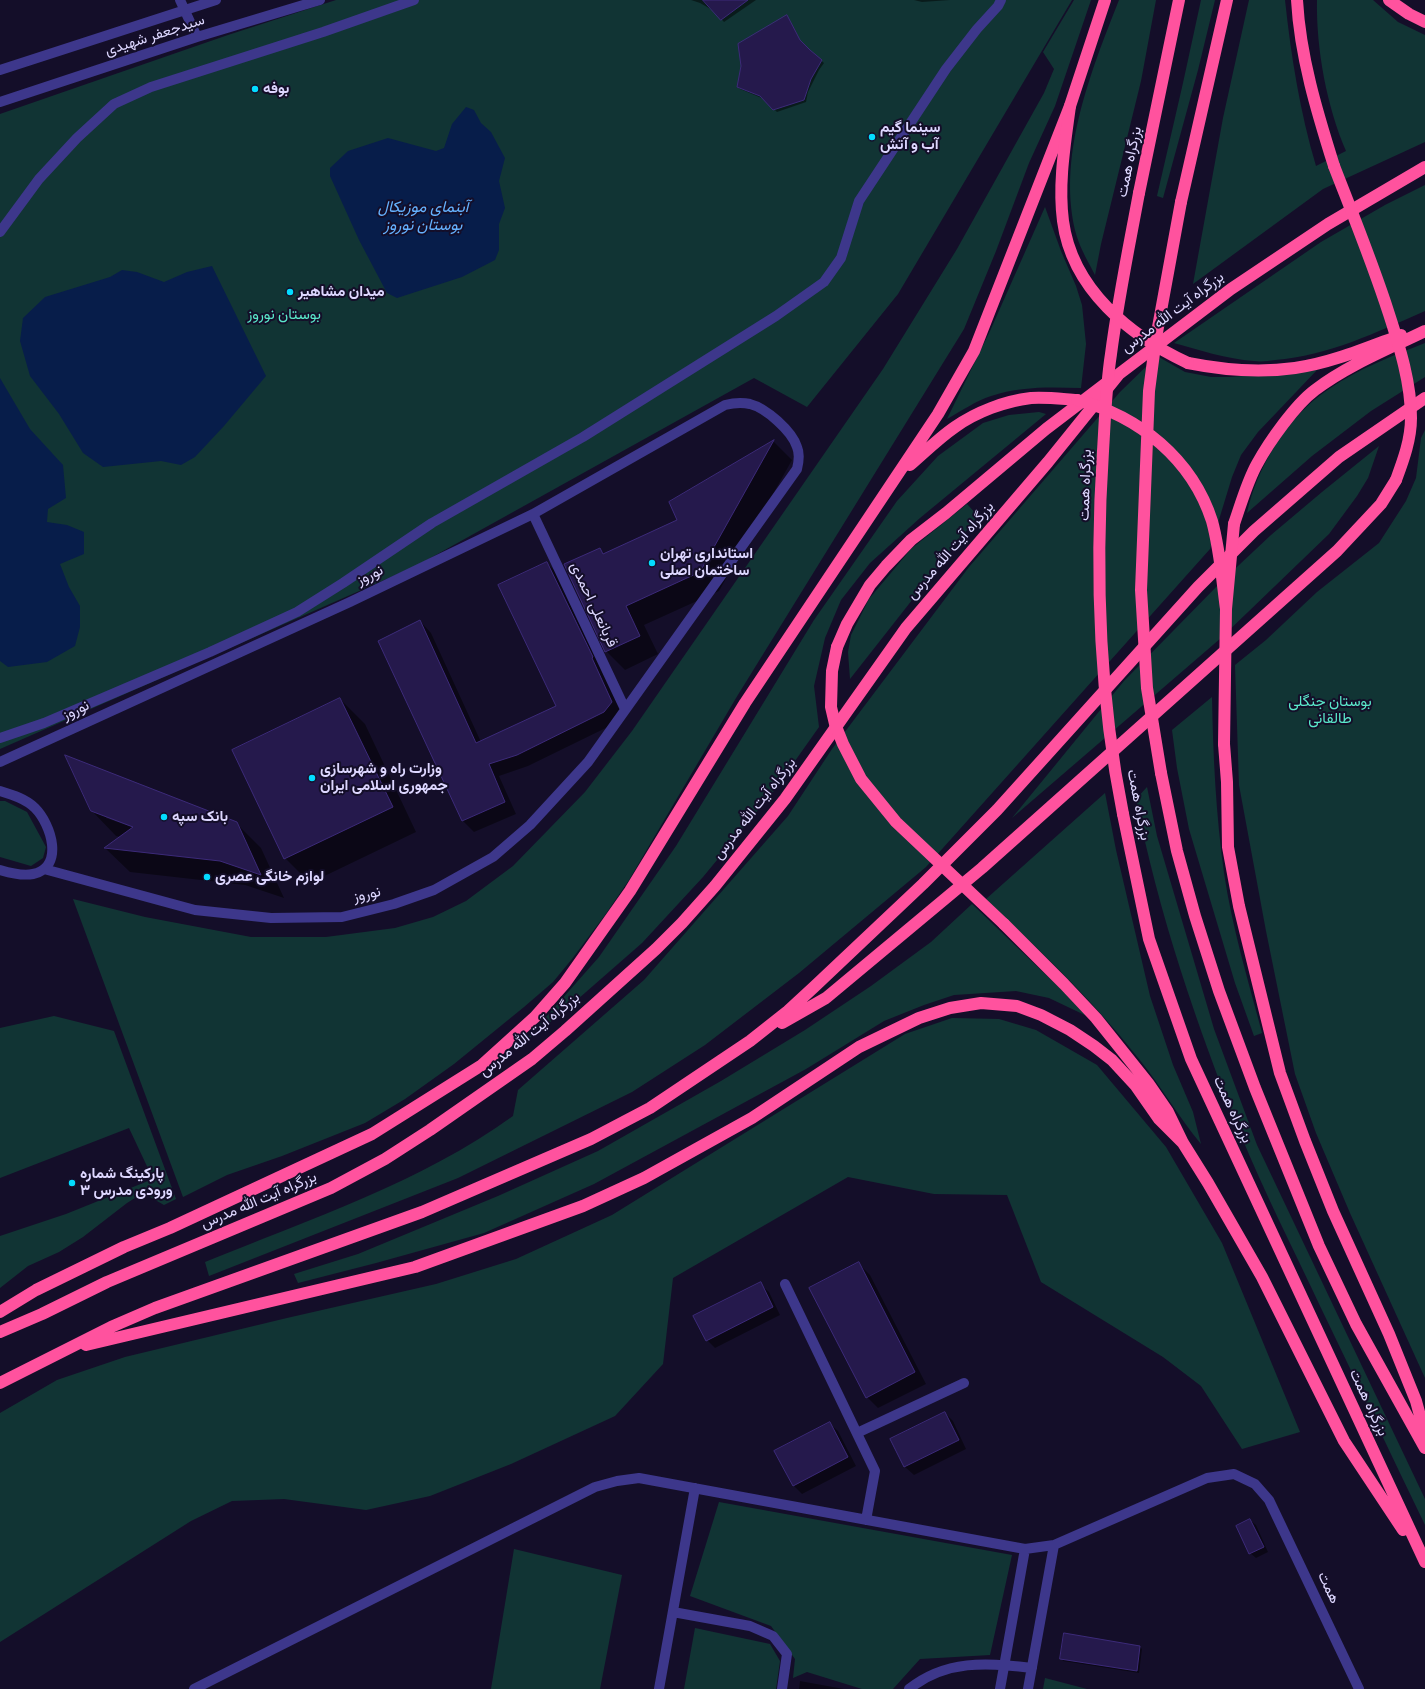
<!DOCTYPE html>
<html>
<head>
<meta charset="utf-8">
<style>
	body { margin:0 }
	canvas { display:block; background:#140e29 }
</style>
</head>
<body>
<canvas width="1425" height="1689"></canvas>
<script>
const context = document.querySelector('canvas').getContext('2d');
context.lineJoin = 'round';
function fill(path, color) {
  context.fillStyle = color;
  context.fill(path, 'evenodd');
}
function stroke(path, color, width, dash) {
  context.strokeStyle = color;
  context.lineWidth = width;
  context.lineCap = dash ? 'butt' : 'round';
  context.setLineDash(dash || []);
  context.stroke(path);
}
function write(font, color, halo, rows, align = 'center') {
  context.font = font + ' "Titillium Web",Vazirmatn,sans-serif';
  context.lineWidth = 4;
  context.setLineDash([]);
  context.textBaseline = 'middle';
  context.strokeStyle = halo;
  context.fillStyle = color;
  for (const [text, x, y, turn = 0] of rows) {
    context.save();
    context.translate(x, y);
    context.rotate((+turn || 0) * Math.PI / 180);
    context.textAlign = isNaN(turn) ? turn : align;
    if (halo) context.strokeText(text, 0, 0);
    context.fillText(text, 0, 0);
    context.restore();
  }
}
const green = new Path2D(`
	M336,0H1072L898,294L807,407L754,378L416,566L0,749V114L228,35Z
	M1074,0H1091L1055,106L1029,163L996,251L964,329L736,698L629,880L605,915L572,959L553,982L524,1007L454,1064L405,1099L365,1123L282,1156L227,1175L183,1197L73,899L145,917L251,937H326L395,928L433,917L466,901L513,866L585,792L632,731L883,369L957,249L1044,93L1054,69L1043,52Z
	M1119,0H1156L1141,81L1101,244L1095,275C1089,263 1081,250 1077,237C1055,160 1091,71 1119,0Z
	M1201,0H1215L1198,70L1163,198L1157,196L1183,83Z
	M1249,0H1285C1291,56 1300,112 1316,166L1346,151C1327,107 1316,49 1317,0H1373L1398,22L1425,35V142L1323,189L1193,284L1223,118Z
	M1425,185V311C1377,332 1328,356 1275,360C1268,361 1261,362 1254,361C1226,359 1200,350 1174,343L1321,242L1385,205Z
	M1045,207L1061,251L1076,286L1082,305L1086,344L1081,388C1051,387 1020,386 991,396C976,401 961,411 947,419L990,331Z
	M1425,343V377L1371,411L1312,456L1247,513C1257,466 1289,415 1329,389C1358,369 1392,356 1425,343Z
	M1157,356L1185,372L1211,377H1230L1317,370L1258,432L1241,455L1232,477L1210,549L926,867L799,973L705,1045L632,1092L458,1178L209,1276L205,1262C308,1220 422,1182 513,1116L518,1090L644,980L788,816L832,749L969,567L1120,392Z
	M1039,412L1046,414L920,518L870,563L841,600L825,638L814,686L819,727L773,792L703,877L642,943L562,1013L523,1043L599,957L676,846L814,620L897,501L938,456L983,423L1009,415Z
	M1425,430V1378L1350,1213L1316,1133L1295,1074L1266,931L1239,785L1235,665L1266,640L1317,592L1379,543L1406,501L1416,478L1421,438Z
	M1379,446L1368,478L1357,496L1329,534L1221,638L1012,818L1124,681L1222,581L1271,535L1322,492Z
	M967,504L978,516L850,679L848,652L851,635L869,599L911,549Z
	M1212,697C1213,757 1216,814 1224,873C1232,927 1248,980 1262,1033L1254,1036L1235,983L1189,829L1177,768L1172,730Z
	M1147,787L1157,836L1214,1029L1257,1145L1425,1499V1525C1390,1453 1356,1380 1321,1308C1294,1250 1264,1192 1240,1133C1197,1026 1158,912 1136,799Z
	M1105,793L1116,850L1150,996L1173,1065L1193,1112L1201,1144C1178,1116 1161,1086 1139,1059C1092,999 1040,951 986,899Z
	M0,801H5L27,812L46,847L43,858L31,866L0,857Z
	M972,904L1091,1018L1049,998L1016,991L954,995L924,1005L884,1021L806,1069L594,1184L484,1233L376,1263L298,1283L294,1274L358,1254L498,1196L598,1151L721,1081L805,1030L871,986L931,942Z
	M54,1016L114,1031L176,1199L164,1205L143,1193L127,1203L83,1237L59,1252L28,1266L0,1288V1236L66,1214L153,1179L129,1128L0,1178V1028Z
	M952,1018L999,1019L1036,1030L1097,1065L1166,1147L1222,1243L1300,1432L1242,1449L1201,1386L1163,1357L1041,1282L1007,1195L934,1194L848,1177L673,1278L663,1364L615,1416L511,1464L430,1496L366,1510L284,1499L232,1501L191,1521L0,1642V1413L57,1380L125,1357L287,1318L436,1284L516,1259L612,1215L905,1034Z
	M719,1502L1012,1555L990,1655L920,1659L893,1689H862L807,1672L793,1678L795,1659L771,1626L690,1596Z
	M514,1549L622,1575L600,1689H491Z
	M695,1628L770,1644L780,1661L776,1689H684Z
	M1045,1678L1087,1689H1043Z`);
const water = new Path2D(`
	M466,107L474,110L481,123L491,132L505,158L499,181L505,208L499,224V250L495,260L462,277L397,298L387,293L359,240L330,176V168L348,151L388,138L436,151L444,148L452,124Z
	M212,266L266,376L224,426L195,457L181,465L161,461L103,467L83,453L59,414L30,376L20,341L23,318L45,297L110,277L122,270L137,272L164,282L187,272Z
	M0,378L30,429L63,465L66,498L48,509L47,522L67,525L84,532V554L60,564L69,587L80,606V627L75,646L47,662L8,667L0,661Z`);
const shadow = new Path2D(`
	M691,0H756L724,22L714,11L700,3Z
	M914,0H950L922,2Z
	M802,44L824,63L819,70L808,92L806,102L777,112L764,99L740,89L738,87Z
	M774,442L792,460L719,591L644,625L658,654L625,670L606,651L599,549L605,554L678,520L670,502Z
	M547,563L558,574L623,713L616,723L528,766L499,776L516,814L474,832L463,821L379,641L420,621L431,633L481,742L557,706Z
	M340,699L365,724L416,832L310,883L285,858Z
	M92,811L236,823L261,848L284,898L245,885L130,872L105,848L121,837L116,836ZM106,816L138,827V829L106,818Z
	M859,1264L870,1275L926,1384L878,1408L867,1397Z
	M760,1284L769,1292L780,1315L715,1348L707,1340Z
	M945,1413L953,1421L966,1449L914,1475L905,1467L892,1439Z
	M829,1423L838,1431L856,1466L802,1494L794,1486L776,1451Z
	M1250,1520L1256,1525L1268,1552L1256,1558L1250,1553Z
	M1064,1634L1140,1647L1142,1649L1139,1673L1063,1661L1061,1658Z
	M800,1681L844,1689H799Z`);
const building = new Path2D(`
	M703,0H748L721,20Z
	M787,15L800,40L810,50L822,60L811,79L804,100L773,110L760,96L737,87L741,66L738,44Z
	M774,440L700,572L626,606L640,636L605,652L564,564L600,548L603,554L677,520L669,502Z
	M547,562L593,657L592,658L612,702L604,712L517,755L489,764L505,802L462,821L378,641L420,620L476,743L556,706L498,585Z
	M340,698L393,807L284,859L232,750Z
	M65,755L237,822L261,875L220,861L104,848L133,827L91,811Z
	M859,1262L915,1372L866,1398L809,1288Z
	M761,1282L773,1307L706,1341L693,1316Z
	M945,1412L959,1440L904,1467L890,1439Z
	M830,1422L848,1457L793,1486L774,1451Z
	M1250,1519L1264,1547L1249,1554L1236,1526Z
	M1064,1633L1140,1646L1137,1671L1060,1659Z`);
const minor = new Path2D(`
	M180,0L197,37
	M0,70L216,0
	M0,102L197,37L320,0
	M0,232L39,179L77,138L114,104L151,87L323,32L414,0
	M533,514L625,709
	M0,738L44,723L210,652L297,612L343,583L432,523L583,437L776,316L824,282L841,258L859,201L946,69L977,29L998,6L1001,0
	M0,762L350,602L533,514L725,405C733,403 741,402 750,404C766,408 792,431 797,447C800,454 799,461 797,469L588,762L530,825L493,857L434,890L394,904L342,917L271,918L195,910L44,869
	M0,791C13,795 26,799 35,808C51,824 65,867 33,874C23,876 10,873 0,870
	M785,1284L875,1471L866,1520
	M857,1433L964,1383
	M673,1612L750,1626L773,1636L787,1654L782,1689
	M194,1689L595,1487L617,1481L639,1478L1025,1549L1054,1545L1207,1478L1234,1474L1255,1484L1269,1500L1359,1689
	M659,1689L695,1488
	M909,1689C945,1660 987,1662 1032,1668
	M1000,1689L1025,1549
	M1028,1689L1054,1545`);
const highway = new Path2D(`
	M1297,0C1300,56 1317,112 1334,166
	M1389,0L1409,14L1425,22
	M1139,193L1179,0
	M1181,202L1227,0
	M1188,363C1223,370 1259,373 1295,368C1331,363 1366,348 1401,335
	M910,465C925,452 939,438 955,427C976,412 1005,401 1031,398C1047,397 1062,399 1077,400
	M1234,524C1241,504 1247,482 1257,464C1269,442 1295,405 1315,390C1348,365 1388,349 1425,331
	M837,647L847,624L870,585L886,566L911,540L946,513L1046,429L1105,384
	M1224,744L1227,782L1228,847L1239,906L1280,1073L1305,1141L1333,1211L1389,1334L1416,1401L1425,1434
	M1161,773L1177,851L1195,916L1219,991L1255,1088L1319,1246L1356,1324L1425,1448
	M1123,814L1149,939L1191,1059L1425,1562
	M1004,924L1064,984L1096,1018L1148,1083L1168,1112L1183,1143L1208,1183L1262,1277L1344,1441L1403,1530
	M782,1023L826,998L982,868L1337,551L1381,504L1396,480
	M0,1312L36,1290L124,1247L170,1228L372,1134L482,1065L535,1017L565,983L630,891L745,703L938,414L974,351L1070,106L1105,0
	M0,1332L42,1314L107,1282L331,1188L385,1159L430,1130L532,1059L565,1031L656,949L682,923L715,886L785,799L906,628L1048,462L1119,374L1231,289L1328,224L1425,167
	M86,1345L415,1267L583,1206L644,1178L752,1118L859,1047L919,1018L950,1008L981,1003L1017,1006L1041,1015L1070,1030L1094,1046L1112,1060L1136,1086L1159,1119L1183,1143
	M0,1383L111,1327L155,1308L422,1212L591,1139L650,1108L750,1041L788,1011L814,987L923,884L997,810L1198,587L1254,531L1339,457L1425,398`);
const highwayBridge = new Path2D(`
	M1070,106C1065,144 1058,183 1063,221C1072,289 1130,336 1188,363
	M1334,166C1353,215 1373,264 1389,314C1400,348 1411,383 1411,418C1411,440 1403,461 1396,480
	M1077,400C1139,416 1192,459 1212,521C1220,550 1222,580 1226,609
	M837,647L832,671L831,707L835,724L843,744L861,779L896,822L1004,924
	M1224,744L1226,609L1234,524
	M1161,773L1147,688L1141,590L1149,391L1156,338L1181,202
	M1123,814C1099,695 1095,572 1103,451C1105,419 1106,386 1111,354C1118,300 1129,247 1139,193`);
const markers = [
	[255,89,4,"#03dcff"],
	[872,137,4,"#03dcff"],
	[290,292,4,"#03dcff"],
	[652,563,4,"#03dcff"],
	[312,778,4,"#03dcff"],
	[164,817,4,"#03dcff"],
	[207,877,4,"#03dcff"],
	[72,1183,4,"#03dcff"]
];
const streetNames = [
	["سیدجعفر شهیدی",155,36,-18],
	["بزرگراه همت",1130,162,-78],
	["بزرگراه آیت الله مدرس",1173,313,-37],
	["بزرگراه همت",1086,485,-88],
	["بزرگراه آیت الله مدرس",951,551,-49],
	["نوروز",370,576,-26],
	["قربانعلی احمدی",593,605,65],
	["نوروز",76,711,-25],
	["بزرگراه همت",1138,805,79],
	["بزرگراه آیت الله مدرس",755,809,-52],
	["نوروز",367,895,-13],
	["بزرگراه آیت الله مدرس",530,1035,-39],
	["بزرگراه همت",1232,1110,65],
	["بزرگراه آیت الله مدرس",259,1201,-23],
	["بزرگراه همت",1368,1403,65],
	["همت",1328,1588,65]
];
const poiNames = [
	["بوفه",263,89],
	["سینما گیم",880,128],
	["آب و آتش",880,145],
	["میدان مشاهیر",298,292],
	["استانداری تهران",660,554],
	["ساختمان اصلی",660,571],
	["وزارت راه و شهرسازی",320,769],
	["جمهوری اسلامی ایران",320,786],
	["بانک سپه",172,817],
	["لوازم خانگی عصری",215,877],
	["پارکینگ شماره",80,1174],
	["۳ ورودی مدرس",80,1191]
];
const parkNames = [
	["بوستان نوروز",284,315],
	["بوستان جنگلی",1330,702],
	["طالقانی",1330,719]
];
const waterNames = [
	["آبنمای موزیکال",423,208],
	["بوستان نوروز",423,226]
];
fill(green, '#113434');
fill(water, '#071d4a');
fill(shadow, '#0007');
fill(building, '#25194c');
stroke(building, '#3c2a79', 1);
stroke(minor, '#3d378b', 10);
stroke(highway, '#ff529e', 12);
stroke(highwayBridge, '#ff529e', 12);
for (const [x, y, r, color] of markers) {
  const dot = new Path2D();
  dot.arc(x, y, r, 0, 2 * Math.PI);
  context.fillStyle = color;
  context.fill(dot);
  stroke(dot, '#140e29', 1.5);
}
write('15px', '#ddd7ff', '#140e29', streetNames);
write('bold 15px', '#ddd7ff', '#140e29', poiNames, 'left');
write('15px', '#5ae8ca', '#140e29', parkNames);
write('italic 16px', '#65b2ff', '#140e29', waterNames);
</script>
</body>
</html>
